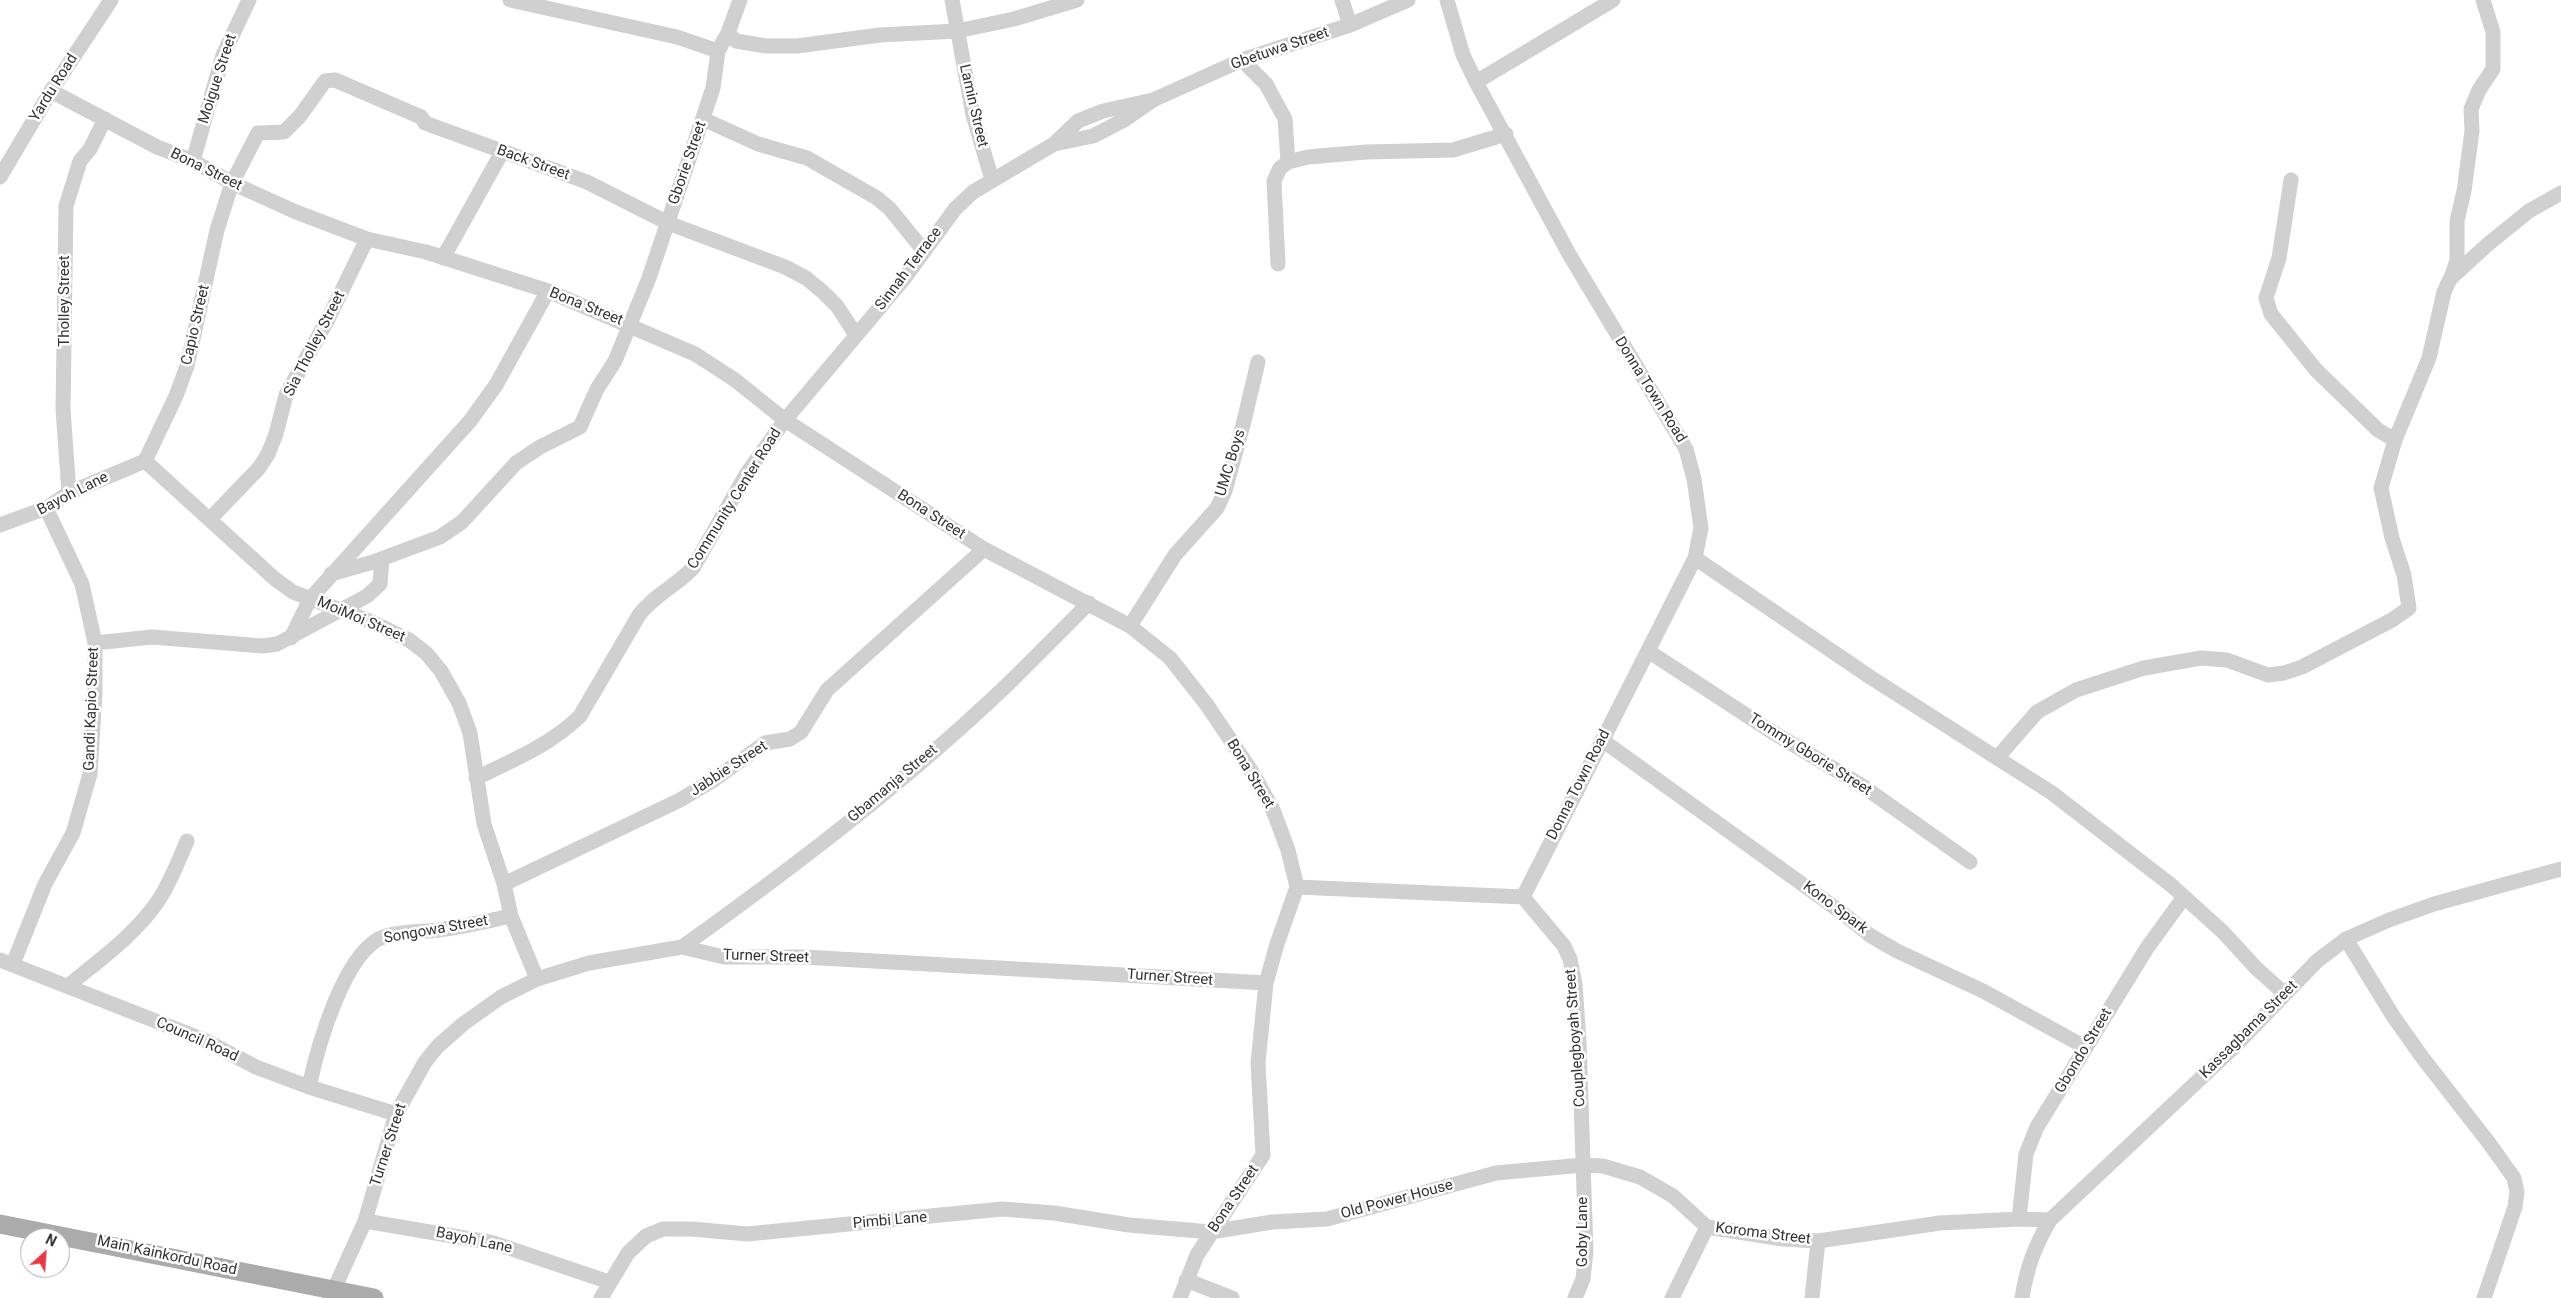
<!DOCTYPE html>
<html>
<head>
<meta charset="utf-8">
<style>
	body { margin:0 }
	#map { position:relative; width:2561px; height:1298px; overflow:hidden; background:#fff; font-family:Roboto,sans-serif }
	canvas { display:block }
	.north { position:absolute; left:20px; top:1228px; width:50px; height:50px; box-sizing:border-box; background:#fff; border:1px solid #adadad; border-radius:50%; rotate:26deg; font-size:14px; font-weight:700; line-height:20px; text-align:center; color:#333 }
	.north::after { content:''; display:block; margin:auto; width:18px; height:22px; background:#e63946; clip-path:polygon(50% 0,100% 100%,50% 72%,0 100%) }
</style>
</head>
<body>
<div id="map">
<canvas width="2561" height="1298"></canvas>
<div class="north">N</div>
</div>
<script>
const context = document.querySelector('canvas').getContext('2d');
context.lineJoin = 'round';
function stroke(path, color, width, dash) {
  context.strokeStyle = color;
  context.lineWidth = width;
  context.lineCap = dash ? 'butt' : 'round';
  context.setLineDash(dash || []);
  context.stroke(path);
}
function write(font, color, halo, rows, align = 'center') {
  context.font = font + ' Roboto,sans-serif';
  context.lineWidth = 5;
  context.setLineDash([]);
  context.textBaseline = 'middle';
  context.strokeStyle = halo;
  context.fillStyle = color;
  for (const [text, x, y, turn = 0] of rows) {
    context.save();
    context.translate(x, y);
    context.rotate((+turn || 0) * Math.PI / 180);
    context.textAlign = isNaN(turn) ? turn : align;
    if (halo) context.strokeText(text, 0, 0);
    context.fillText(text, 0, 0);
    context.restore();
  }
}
const minor = new Path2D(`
	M510,0L677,37L718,51
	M952,0L973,115L992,180
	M1342,0L1350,25
	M1447,0L1463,55L1476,82L1569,254L1686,449L1694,479L1701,528L1695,558L1523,897
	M728,33L736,41L766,46H797L880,35L957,31L1014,19L1077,0
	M1242,60L1266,84L1285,119L1288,162
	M1476,82L1613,0
	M51,91L157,147L193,161L232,183L296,212L367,239L426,252L548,291L695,354L735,380L785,420L984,549L1130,626L1170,658L1207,705L1252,772L1273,810L1288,850L1297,887L1277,944L1266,983L1258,1063L1263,1155L1197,1255L1180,1298
	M703,119L758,144L807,158L877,198L890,209L924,251
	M1054,144L1093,136L1124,120L1153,100L1242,60L1350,25L1408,0
	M193,161L223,55L249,0
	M0,177L51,91L111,0
	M2291,180L2279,258L2266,298L2271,314L2316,370L2378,430L2395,440
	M443,258L502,152
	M1278,264L1274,181L1280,168L1288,162L1308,157L1366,152L1453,150L1506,134
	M2451,278L2457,260V221L2464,191L2472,131L2471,109L2479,90L2493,69V32L2483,0
	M145,461L176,396L187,366L217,230L232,183L258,133L284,132L300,116L325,81L335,80L421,117L425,123L587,182L668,223L785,267L806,278L823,292L837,306L856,335
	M145,461L275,579L293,592L372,622L409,640L426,653L441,671L459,703L470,733L484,824L504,884L511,916L537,979
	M69,493L63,409L66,206L80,161L90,149L105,119
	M210,519L259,468L268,454L276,434L286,395L328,319L367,239
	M0,525L46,508L69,493L145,461
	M1695,558L1870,677L2052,793L2171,885L2223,932L2256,968L2285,994
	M331,574L373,562L440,537L462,522L516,463L540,447L580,427L597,389L615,361L649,278L713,88L718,51L728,33L740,0
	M1130,626L1175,555L1217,508L1225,491L1243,425L1258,362
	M291,638L310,599L470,421L496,385L548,291
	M95,643L152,637L263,646L277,644L367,596L380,584L382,559
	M1648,651L1769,730L1864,787L1970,862
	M1602,740L1841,912L1871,936L1897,951L1983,991L2085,1047
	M1997,758L2037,712L2076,690L2144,668L2201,658L2227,660L2268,675L2284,673L2302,667L2392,620L2409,608L2404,575L2392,538L2381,488L2395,440L2429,358L2444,292L2450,279L2487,245L2529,211L2561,193
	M476,778C512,761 552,744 580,716L639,615C654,595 676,586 693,568L747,473L785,420L903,280L955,209L973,192L1054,144L1078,121L1103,111L1153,100
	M504,884L680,800L715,779L765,743L790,739L801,732L827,690L984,549
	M1297,887L1523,897
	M1523,897L1564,946L1570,959L1575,984L1579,1041L1586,1251L1583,1279L1575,1298
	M2346,939L2393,1016L2422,1057L2489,1143L2514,1178L2517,1192L2515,1207L2484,1298
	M682,947C794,867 905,782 1006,686C1034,659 1061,631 1089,603
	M0,960L204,1040L256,1067L309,1087L396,1114
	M13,964L45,884L73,833L90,774L95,693V643L82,584L46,508
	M68,986C99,960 135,935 158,901C170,883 178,862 187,841
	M309,1087C317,1049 345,947 386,936C404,931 422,932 439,930C463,927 487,921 511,916
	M2019,1219L2026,1154L2037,1127L2147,948L2184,897
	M365,1221L494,1243L609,1282
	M1186,1280L1232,1298
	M330,1298L365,1221L396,1114L425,1062L438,1046L463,1024L501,997L537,979L589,963L682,947L724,957H803L1266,983
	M601,1298L628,1253L646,1236L663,1229H692L747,1234L1002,1209L1054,1213L1129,1225L1211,1232L1272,1222L1327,1219L1496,1173L1583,1165L1603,1166L1640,1177L1673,1196L1707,1227L1783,1239L1818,1241L1940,1223L2019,1219L2050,1220
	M1672,1298L1707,1227
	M1812,1298L1818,1241
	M2022,1298C2027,1267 2034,1248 2050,1220L2234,1047L2317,961L2346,939L2389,920L2434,904L2561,869`);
const major = new Path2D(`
	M0,1224L374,1298`);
const streetNames = [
	["Gbetuwa Street",1280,49,-19],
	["Moigue Street",218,79,-72],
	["Yardu Road",54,88,-58],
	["Lamin Street",973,106,77],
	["Back Street",533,163,20],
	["Gborie Street",688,163,-71],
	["Bona Street",206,170,26],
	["Sinnah Terrace",909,269,-53],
	["Tholley Street",65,301,-90],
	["Bona Street",586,307,22],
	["Capio Street",196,325,-77],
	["Sia Tholley Street",315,344,-63],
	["Donna Town Road",1650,390,58],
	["UMC Boys",1231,463,-73],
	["Bayoh Lane",73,494,-27],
	["Community Center Road",735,499,-58],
	["Bona Street",931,515,33],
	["MoiMoi Street",361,620,23],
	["Gandi Kapio Street",92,709,-88],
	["Tommy Gborie Street",1810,755,32],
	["Jabbie Street",729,769,-33],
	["Bona Street",1250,774,59],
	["Gbamanja Street",893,784,-40],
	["Donna Town Road",1579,785,-63],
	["Kono Spark",1835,908,37],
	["Songowa Street",436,930,-10],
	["Turner Street",766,957,2],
	["Turner Street",1170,978,4],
	["Kassagbama Street",2249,1030,-45],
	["Couplegboyah Street",1576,1038,-94],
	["Council Road",197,1040,24],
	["Gbondo Street",2084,1051,-59],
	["Turner Street",389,1145,-72],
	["Bona Street",1234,1199,-56],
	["Old Power House",1397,1200,-15],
	["Pimbi Lane",890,1221,-5],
	["Goby Lane",1583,1232,-90],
	["Koroma Street",1763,1234,7],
	["Bayoh Lane",474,1241,12],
	["Main Kainkordu Road",167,1256,12]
];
stroke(minor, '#d0d0d0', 15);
stroke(major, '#ababab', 19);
write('15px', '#333', '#fff', streetNames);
</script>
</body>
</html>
